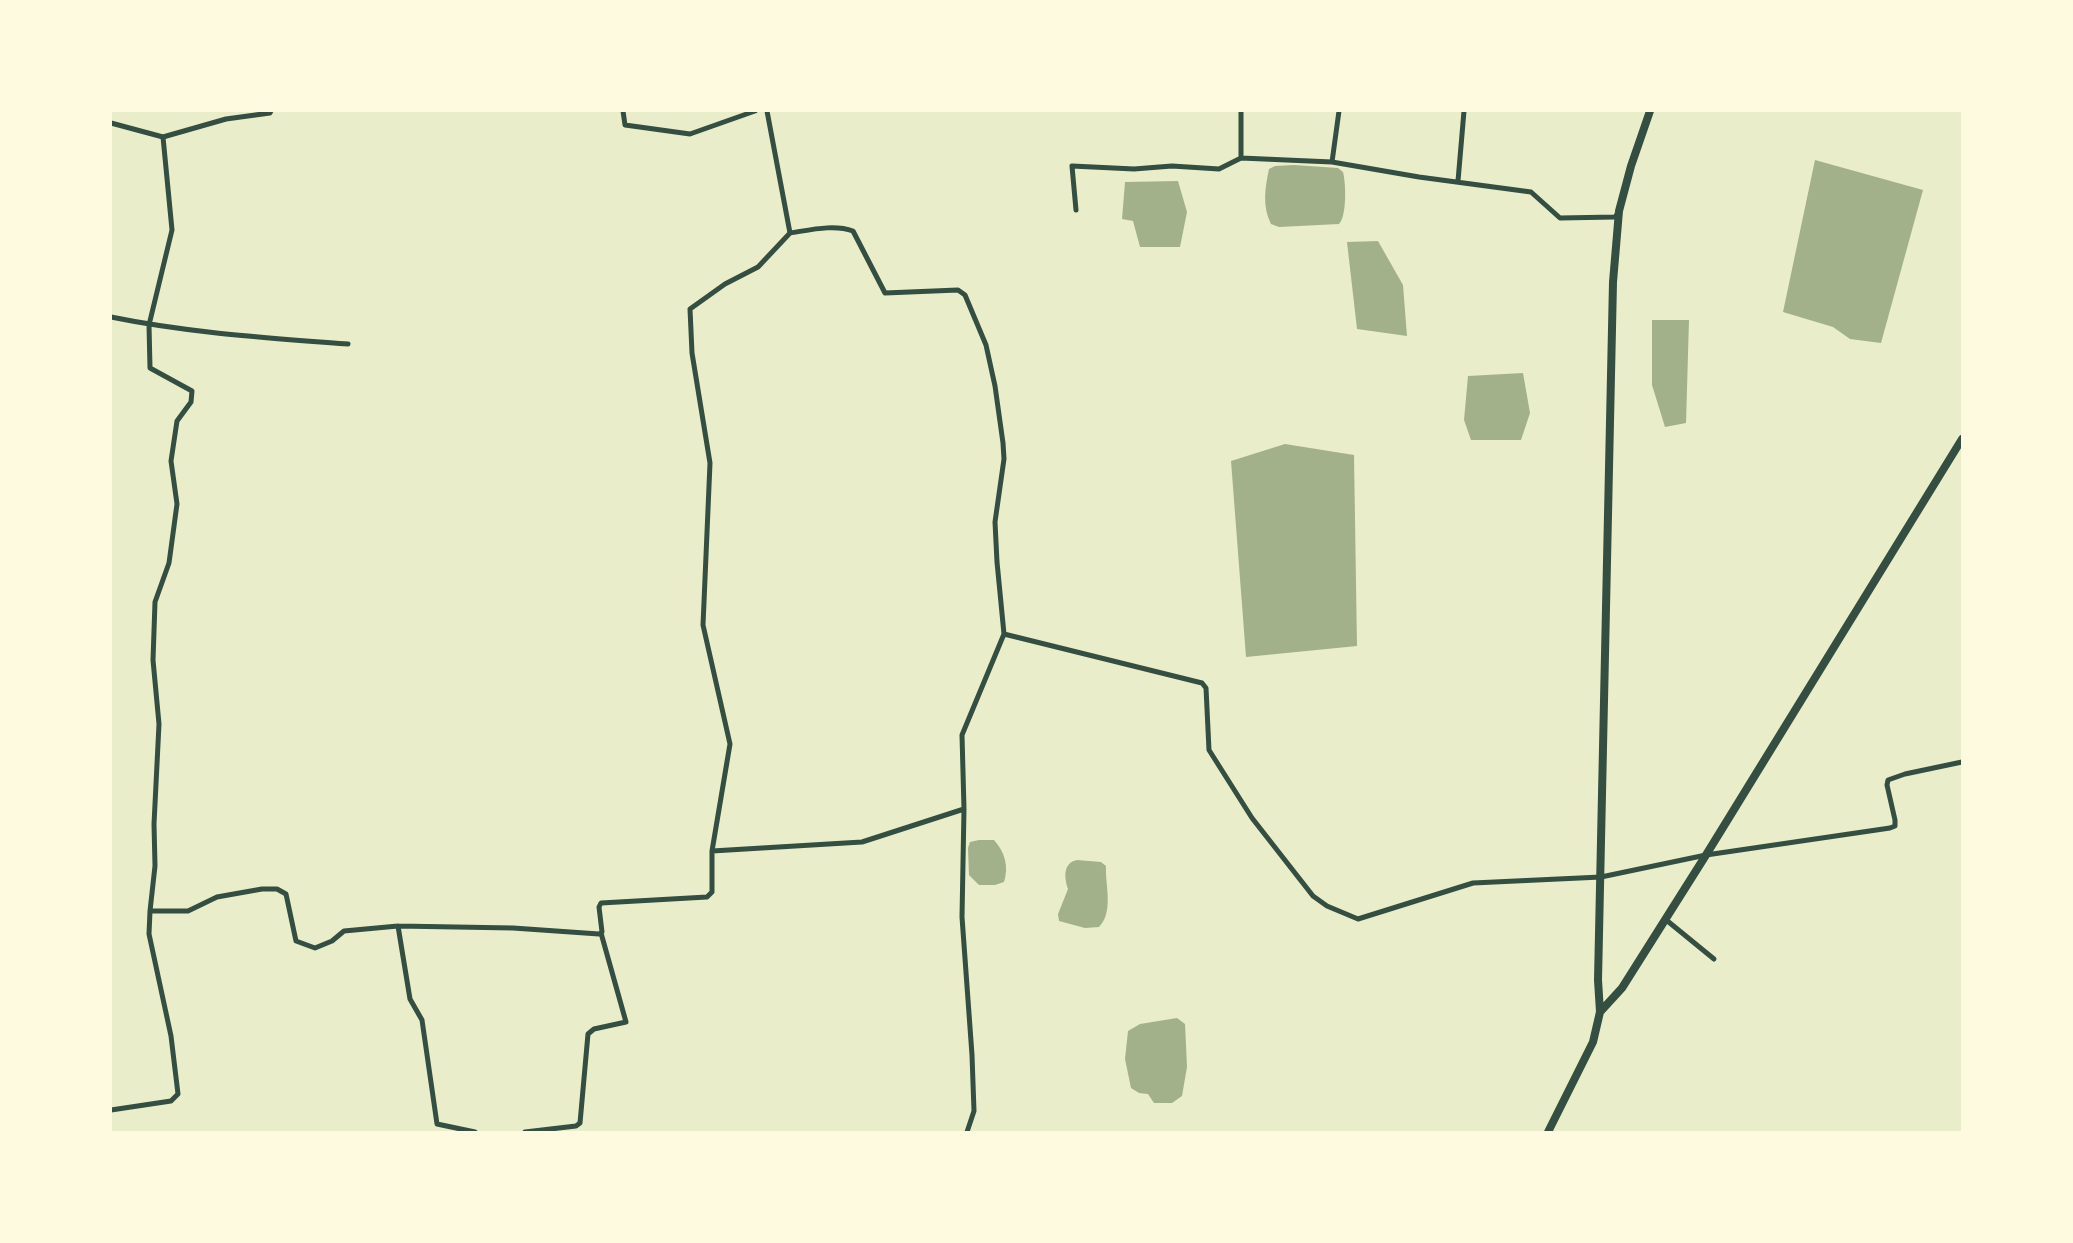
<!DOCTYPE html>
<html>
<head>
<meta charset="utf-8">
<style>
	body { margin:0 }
	#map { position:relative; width:2073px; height:1243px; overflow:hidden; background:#e9edc9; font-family:"Zilla Slab",serif }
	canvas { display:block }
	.frame { position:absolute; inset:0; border:112px solid #fefae0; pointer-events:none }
</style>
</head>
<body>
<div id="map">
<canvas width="2073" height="1243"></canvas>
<div class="frame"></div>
</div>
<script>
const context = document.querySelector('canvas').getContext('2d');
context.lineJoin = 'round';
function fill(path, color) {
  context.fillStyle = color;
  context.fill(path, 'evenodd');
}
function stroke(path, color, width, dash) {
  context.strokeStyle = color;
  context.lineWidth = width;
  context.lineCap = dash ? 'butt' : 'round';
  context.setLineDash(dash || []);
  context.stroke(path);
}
const water = new Path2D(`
	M1815,160L1923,190L1881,343L1850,339L1833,327L1783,312Z
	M1294,165L1338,168L1343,172C1346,183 1347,216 1339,224L1279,227L1271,224C1262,206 1265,188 1269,169L1275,166Z
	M1178,181L1187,212L1180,247H1140L1133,221L1122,219L1125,182Z
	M1378,241L1403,285L1407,336L1357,329L1347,242Z
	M1652,320H1689L1686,423L1665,427L1652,385Z
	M1523,373L1530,413L1521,440H1471L1464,420L1468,376Z
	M1285,444L1354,455L1357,646L1246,657L1231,461Z
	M979,840H994C1005,852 1009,867 1004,882L995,885H979L969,875L968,848L970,842Z
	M1077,860L1101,862L1106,866C1105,885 1114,912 1099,927L1085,928L1059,921L1058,914L1068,889C1064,877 1063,863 1077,860Z
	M1177,1018L1185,1024L1187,1067L1182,1096L1172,1103H1154L1148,1094L1139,1093L1131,1088L1125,1059L1128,1031L1140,1024Z`);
const minor = new Path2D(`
	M623,111L625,125L690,134L755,111
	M767,111L790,233C810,230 834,224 853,231L885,293L958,290L965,295L986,345L995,386L1003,443L1004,459L995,522L997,562L1004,634L1202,683L1206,688L1209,750L1252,818L1313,896L1327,906L1358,919L1473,883L1601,877L1706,855L1890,828L1895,826V820L1887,785L1888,780L1905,774L1962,762
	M1241,111V158
	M1339,111L1332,162L1419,177L1531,192L1560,218L1615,217L1618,213
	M111,123L163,137L172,230L149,325L150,368L192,391L191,402L177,421L171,461L177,504L169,563L155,602L153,660L159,724L154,824L155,866L150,911L149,934L171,1036L178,1094L171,1101L111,1110
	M163,137L226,119L270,113L271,111
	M1458,181L1464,111
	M1076,210L1072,166L1134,169L1172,166L1219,169L1241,158L1332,162
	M111,317C189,333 269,338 348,344
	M712,851L730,744L703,625L710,463L692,353L690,309L725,284L758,267L790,233
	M150,911H188L217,897L262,889H277L286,894L296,941L315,948L332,941L344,931L398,926L513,928L599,934L602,932L599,907L601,903L707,897L712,892V851L862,842L964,809
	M1665,919L1714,959
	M398,926L410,999L422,1020L437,1124L475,1132
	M525,1132L576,1126L580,1123L588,1034L594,1029L626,1022L601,933
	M967,1132L974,1111L972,1055L962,917L964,809L962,735L1004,634`);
const primary = new Path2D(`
	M1600,1012L1622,988L1706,855L1962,439
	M1548,1132L1593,1042L1600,1012L1598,980L1613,282L1619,211L1631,166L1650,111`);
fill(water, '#a3b18a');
stroke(minor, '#344e41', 5);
stroke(primary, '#344e41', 8);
</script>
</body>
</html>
